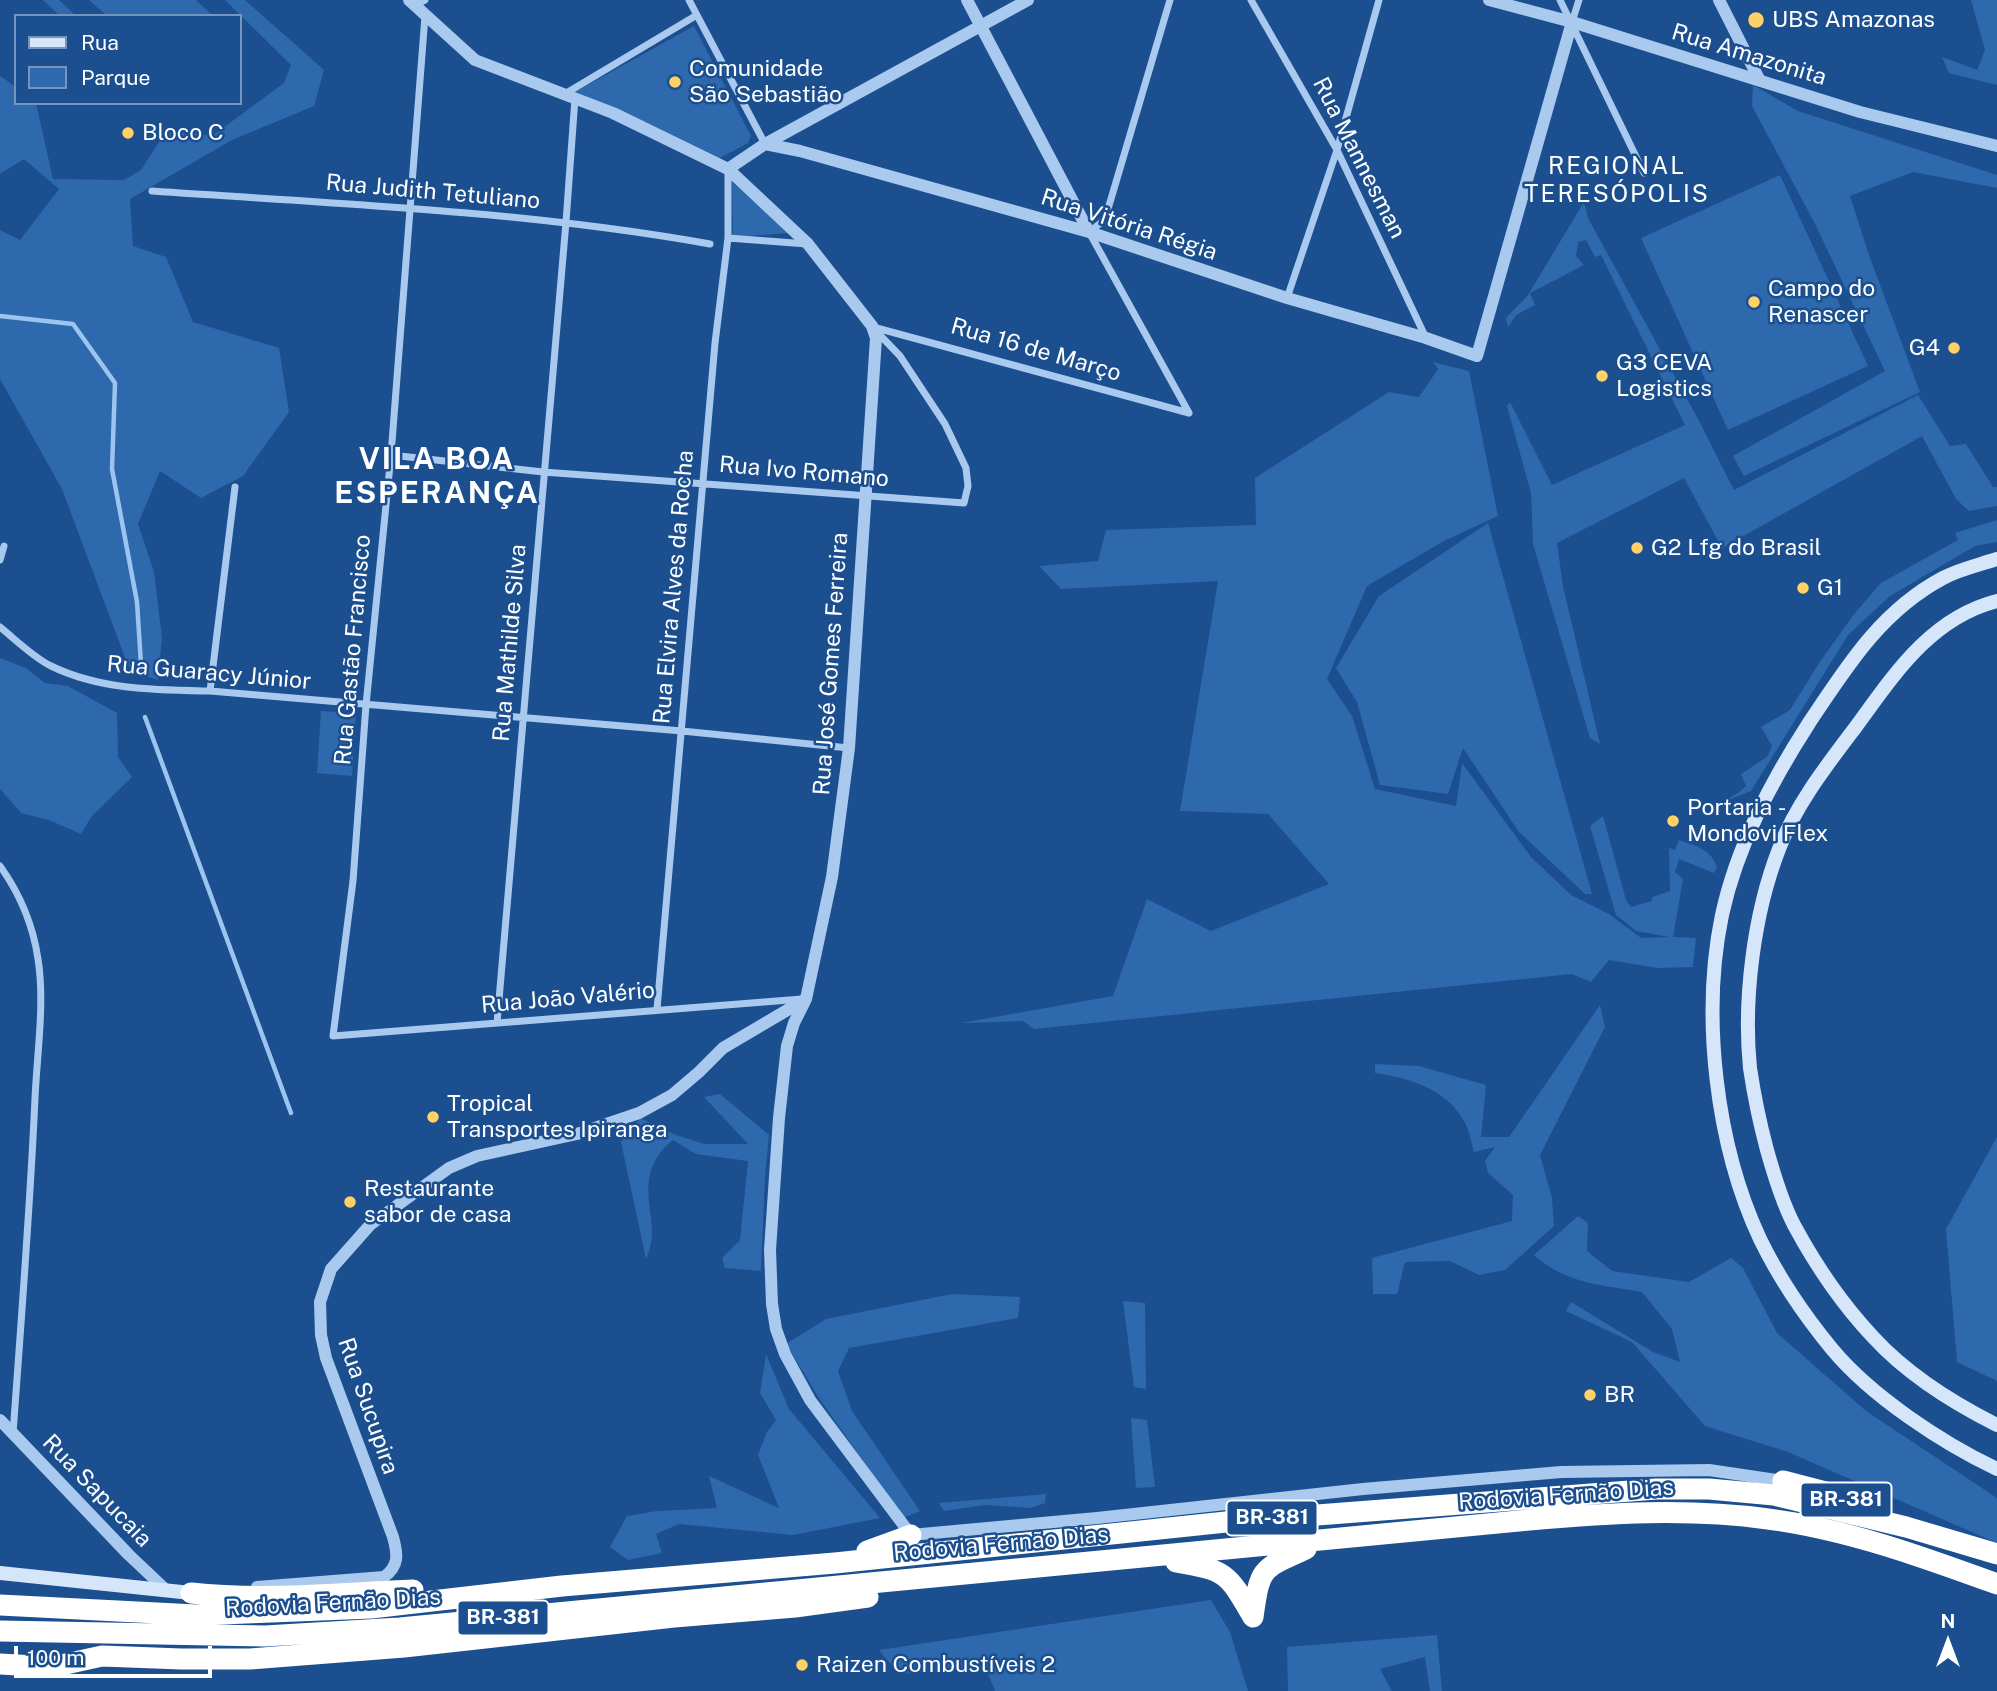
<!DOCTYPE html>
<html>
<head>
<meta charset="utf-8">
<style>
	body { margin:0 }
	#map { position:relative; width:1997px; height:1691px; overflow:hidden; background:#1b4f8f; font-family:"Public Sans",sans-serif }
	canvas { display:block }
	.legend { position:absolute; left:14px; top:14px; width:228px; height:91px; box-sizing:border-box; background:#1b4f8f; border:2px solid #7695bc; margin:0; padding:9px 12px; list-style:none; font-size:21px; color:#fff }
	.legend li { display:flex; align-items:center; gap:14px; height:35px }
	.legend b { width:35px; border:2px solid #7695bc }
	.north { position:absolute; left:1913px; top:1607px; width:70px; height:70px; -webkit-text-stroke:5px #1b4f8f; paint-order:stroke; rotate:0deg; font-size:19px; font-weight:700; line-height:28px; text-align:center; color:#fff }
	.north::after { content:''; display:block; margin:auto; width:24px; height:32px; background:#fff; clip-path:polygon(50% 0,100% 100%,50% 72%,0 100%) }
	.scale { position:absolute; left:14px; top:1646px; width:198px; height:32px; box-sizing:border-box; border:4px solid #fff; border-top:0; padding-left:9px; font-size:21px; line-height:24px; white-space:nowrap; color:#fff; -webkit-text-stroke:5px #1b4f8f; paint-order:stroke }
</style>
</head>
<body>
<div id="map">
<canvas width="1997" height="1691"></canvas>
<ul class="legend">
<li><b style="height:9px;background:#d6e6fa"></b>Rua</li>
<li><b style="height:19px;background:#2e69ad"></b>Parque</li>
</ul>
<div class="north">N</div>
<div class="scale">100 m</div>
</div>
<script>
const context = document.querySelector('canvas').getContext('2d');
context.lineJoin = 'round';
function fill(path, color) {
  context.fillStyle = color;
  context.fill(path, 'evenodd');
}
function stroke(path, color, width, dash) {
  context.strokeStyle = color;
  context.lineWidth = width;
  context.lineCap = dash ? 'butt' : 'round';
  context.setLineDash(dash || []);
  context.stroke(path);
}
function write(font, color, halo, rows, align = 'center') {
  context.font = font + ' "Public Sans",sans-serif';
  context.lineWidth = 5;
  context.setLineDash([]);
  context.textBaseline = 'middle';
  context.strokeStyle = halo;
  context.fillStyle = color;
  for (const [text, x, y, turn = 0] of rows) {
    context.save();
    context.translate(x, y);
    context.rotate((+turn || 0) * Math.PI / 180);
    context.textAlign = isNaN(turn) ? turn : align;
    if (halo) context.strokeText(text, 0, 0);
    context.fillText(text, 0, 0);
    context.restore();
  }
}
const green = new Path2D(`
	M43,0H59L76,16H60Z
	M89,0H196L213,16H107Z
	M225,0H245L324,70L314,106L232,140L130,199L133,246L166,257L193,322L279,348L289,412L243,476L201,498L160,471L138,524L154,572L162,638L158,680L130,671L62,489L0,379V230L20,240L59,189L24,159L0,174V76L16,87V103H36L53,179L124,180L141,170L168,128L212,136L284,83L291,65Z
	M1971,0H1997V85L1949,73L1942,57L1977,70L1985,50Z
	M694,26L751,136L748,143L718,159L575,92Z
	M1753,85L1798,111L1997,175V188L1913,172L1850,196L1870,258L1920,392L1744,476L1733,456L1885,371L1815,224L1752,106Z
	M1780,175L1868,366L1728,430L1641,238Z
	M732,182L789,233L733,237Z
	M1584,202L1588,218L1698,419L1734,490L1918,395L1950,446L1966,444L1993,487H1997V506L1969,511L1956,499L1922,436L1722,548L1684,478L1557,543L1563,586L1600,744L1590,738L1533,544L1531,493L1507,406L1510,402L1552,485L1685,425L1601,255L1595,257L1586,240L1578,242L1576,256L1584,265L1530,293L1535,305L1516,315L1508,327L1506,318L1528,295Z
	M1433,362L1469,371L1498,516L1444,541L1367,586L1327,679L1352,716L1375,789L1456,806L1462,763L1531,857L1571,895L1609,914L1641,938L1669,937L1636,931L1616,915L1590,826L1603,816L1626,900L1631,907L1652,901V897L1670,891L1669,848L1675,850L1679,840C1697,847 1710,848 1717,867L1714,873L1679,859L1675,872L1683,879L1673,937L1696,938L1693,967L1657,968L1609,960L1591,982L1572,974L1034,1029L1023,1021L961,1023L1113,996L1147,899L1211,931L1329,884L1268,814L1180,811L1218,581L1061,589L1039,566L1098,561L1106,530L1256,525L1255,478L1389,392L1419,397L1438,369Z
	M1997,520V542L1975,546L1890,596L1848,635L1751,791L1718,804L1738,793L1746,786L1741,774L1767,757L1772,746L1761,727L1790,710L1819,663L1855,613L1881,583L1958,540L1955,533Z
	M1488,523L1592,894H1585L1519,832L1463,748L1448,794L1380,785L1357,702L1336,668L1379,596Z
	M0,658L26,668L45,683L68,686L117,713L118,757L132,777L91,817L81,834L49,820L21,813L0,789Z
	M321,711L356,713L352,776L317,773Z
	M1600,1005L1605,1027L1540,1155L1552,1198L1554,1226L1505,1270L1479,1275L1450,1261L1405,1262L1397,1294H1373L1372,1258L1512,1221L1513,1195L1488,1173L1485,1161L1495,1147L1474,1152C1471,1142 1469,1129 1464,1121C1446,1089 1410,1078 1375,1073V1064L1419,1066L1486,1085L1481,1137H1509Z
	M720,1094L769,1135L765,1177L761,1271L725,1268L722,1258L740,1240L748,1161L696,1154L673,1140C625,1179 666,1221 646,1259L621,1142L640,1118L676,1135L704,1144H748L704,1097Z
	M1997,1137V1381L1957,1362L1946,1229Z
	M1578,1216L1588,1223L1587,1251L1612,1271L1689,1282L1731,1258L1743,1268L1777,1333L1866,1411L1997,1498V1543L1788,1452L1705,1426L1632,1342L1566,1311L1571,1302L1653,1352L1680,1362L1672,1329L1642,1292C1602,1285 1566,1284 1534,1255Z
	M952,1294L1020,1297L1018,1318L849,1348L838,1371L852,1411L920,1511L903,1518L819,1398L786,1344L826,1319Z
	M1123,1301L1145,1303L1146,1389L1134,1387Z
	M766,1354L789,1409L880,1518L793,1535L679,1524L656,1534L662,1553L628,1560L610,1547L627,1516L657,1511L717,1508L709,1476L779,1508L758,1455L767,1432L776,1420L760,1393Z
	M1131,1418L1147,1420L1155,1487L1136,1488Z
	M1046,1494L1045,1503L1031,1508L985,1505L944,1511L939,1503Z
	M1211,1600L1230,1632L1248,1691H995L986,1669L899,1674L879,1650Z
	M1437,1635L1442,1691H1430L1425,1657L1380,1669L1392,1691H1288L1287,1647Z`);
const stream = new Path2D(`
	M0,316L73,324L115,383L112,469L137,602L141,664
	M145,717L291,1113`);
const minor = new Path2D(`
	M689,0L765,144
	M1170,0L1108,209L1102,222L1089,232L1189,413
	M1251,0L1337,150L1426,338
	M1560,0L1644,173
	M415,5L425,0
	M425,16L391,455L366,705L353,881L333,1036L802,999
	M1572,22L1579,0
	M563,95L697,15
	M152,191C338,204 526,211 710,244
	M728,238L807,244
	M1287,298L1337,150L1379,0
	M873,327L1189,413
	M391,455L543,472L964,503L968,486L966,468L945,424L900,356L877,332
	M0,560L4,546
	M0,627C16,640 33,657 51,666C100,690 156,690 210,691L682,731L849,748
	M210,691L235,487
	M0,866C20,894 33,925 38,959C45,1002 37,1054 35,1098C30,1210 21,1322 13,1434
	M657,1009L715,343L728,238V170
	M497,1023L566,222L575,98`);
const tertiary = new Path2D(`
	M409,0L475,60L613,113L728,169L808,244L872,326L876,338L849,748L832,877L806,999L794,1023L787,1046L779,1118L770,1250L772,1304L776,1329L785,1354L810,1400L911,1535L1097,1518L1363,1489L1561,1472L1709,1470L1783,1481
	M967,0L1089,232
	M1489,0L1572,22L1860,112L1997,146
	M1719,0L1759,79
	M765,144L800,151L1089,232L1287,298L1426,338L1477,356L1572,22
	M728,169L765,144L1028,0
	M0,1420L129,1555L166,1590
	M257,1587L384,1577C399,1566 398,1555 393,1537L326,1358L321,1335L320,1302L331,1269L370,1225L449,1168L477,1156L577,1134L639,1113L672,1095L699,1072L723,1048L806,999`);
const secondary = new Path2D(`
	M1997,559C1979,565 1960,569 1943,578C1881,611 1847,666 1809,723C1771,782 1737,846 1722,915C1701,1016 1716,1145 1760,1239C1779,1278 1804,1315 1832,1349C1871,1396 1942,1443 1997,1469
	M1997,601C1930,618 1893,676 1855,728C1827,765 1795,806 1779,849C1754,913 1743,999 1750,1068C1754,1095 1760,1124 1767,1150C1774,1175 1782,1202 1794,1225C1815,1264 1842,1304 1873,1337C1907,1374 1953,1403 1997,1425
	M0,1573L191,1593`);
const motorway = new Path2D(`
	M1783,1481L1833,1494L1860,1506
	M867,1551L911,1535
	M1176,1562C1227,1571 1227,1572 1253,1617
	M191,1593C264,1601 339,1593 413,1590
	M0,1605L196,1615L371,1608L562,1586L835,1563L1226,1522L1656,1489H1709L1774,1495L1906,1527L1997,1554
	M1253,1617C1260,1567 1261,1569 1306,1549
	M0,1631L265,1636L400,1628L1529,1520C1608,1513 1688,1508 1768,1519C1846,1529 1923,1557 1997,1584
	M0,1664L52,1667L102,1656L181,1659H250L404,1647L674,1617L795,1607L868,1597`);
const markers = [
	[1756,20,9,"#ffd166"],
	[675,82,7,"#ffd166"],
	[128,133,7,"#ffd166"],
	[1754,302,7,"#ffd166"],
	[1954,348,7,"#ffd166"],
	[1602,376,7,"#ffd166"],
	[1637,548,7,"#ffd166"],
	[1803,588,7,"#ffd166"],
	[1673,821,7,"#ffd166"],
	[433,1117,7,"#ffd166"],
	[350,1202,7,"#ffd166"],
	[1590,1395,7,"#ffd166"],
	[802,1665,7,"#ffd166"]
];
const shields = [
	[1846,1500,91],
	[1272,1518,91],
	[503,1618,91]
];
const shieldNames = [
	["BR-381",1846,1500],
	["BR-381",1272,1518],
	["BR-381",503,1618]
];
const poiNames = [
	["UBS Amazonas",1772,20],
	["Comunidade",689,69],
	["São Sebastião",689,95],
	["Bloco C",142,133],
	["Campo do",1768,289],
	["Renascer",1768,315],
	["G4",1940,348,"right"],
	["G3 CEVA",1616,363],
	["Logistics",1616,389],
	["G2 Lfg do Brasil",1651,548],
	["G1",1817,588],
	["Portaria -",1687,808],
	["Mondovi Flex",1687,834],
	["Tropical",447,1104],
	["Transportes Ipiranga",447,1130],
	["Restaurante",364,1189],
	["sabor de casa",364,1215],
	["BR",1604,1395],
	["Raizen Combustíveis 2",816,1665]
];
const streetNames = [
	["Rua Amazonita",1749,55,17],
	["Rua Mannesman",1359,158,63],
	["Rua Judith Tetuliano",433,192,5],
	["Rua Vitória Régia",1129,225,18],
	["Rua 16 de Março",1036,350,16],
	["Rua Ivo Romano",804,472,5],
	["Rua Elvira Alves da Rocha",674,587,-85],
	["Rua Mathilde Silva",510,643,-85],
	["Rua Gastão Francisco",353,650,-85],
	["Rua José Gomes Ferreira",831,664,-86],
	["Rua Guaracy Júnior",209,673,5],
	["Rua João Valério",568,998,-5],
	["Rua Sucupira",368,1406,71],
	["Rua Sapucaia",97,1491,46],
	["Rodovia Fernão Dias",1566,1495,-4],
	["Rodovia Fernão Dias",1001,1544,-5],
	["Rodovia Fernão Dias",333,1603,-3]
];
const neighbourhoodNames = [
	["REGIONAL",1617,167],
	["TERESÓPOLIS",1617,195]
];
const districtNames = [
	["VILA BOA",437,460],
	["ESPERANÇA",437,494]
];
fill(green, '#2e69ad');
stroke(stream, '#9cc4f0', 4.5);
stroke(minor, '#a9c9ee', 7);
stroke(tertiary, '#a9c9ee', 12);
stroke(secondary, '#d6e6fa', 14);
stroke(motorway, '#fff', 21);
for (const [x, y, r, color] of markers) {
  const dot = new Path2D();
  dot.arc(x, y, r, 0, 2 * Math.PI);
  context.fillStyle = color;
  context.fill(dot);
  stroke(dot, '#1b4f8f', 2.5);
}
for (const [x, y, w] of shields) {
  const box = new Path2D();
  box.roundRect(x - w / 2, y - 17.5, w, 35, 5);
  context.fillStyle = '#1b4f8f';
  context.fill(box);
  stroke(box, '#fff', 2);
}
write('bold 21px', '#fff', null, shieldNames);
write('23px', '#fff', '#1b4f8f', poiNames, 'left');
write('23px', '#fff', '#1b4f8f', streetNames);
context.letterSpacing = '2px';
write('24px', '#fff', '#1b4f8f', neighbourhoodNames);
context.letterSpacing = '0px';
context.letterSpacing = '2px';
write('bold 30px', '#fff', '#1b4f8f', districtNames);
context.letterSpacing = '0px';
</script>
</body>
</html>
